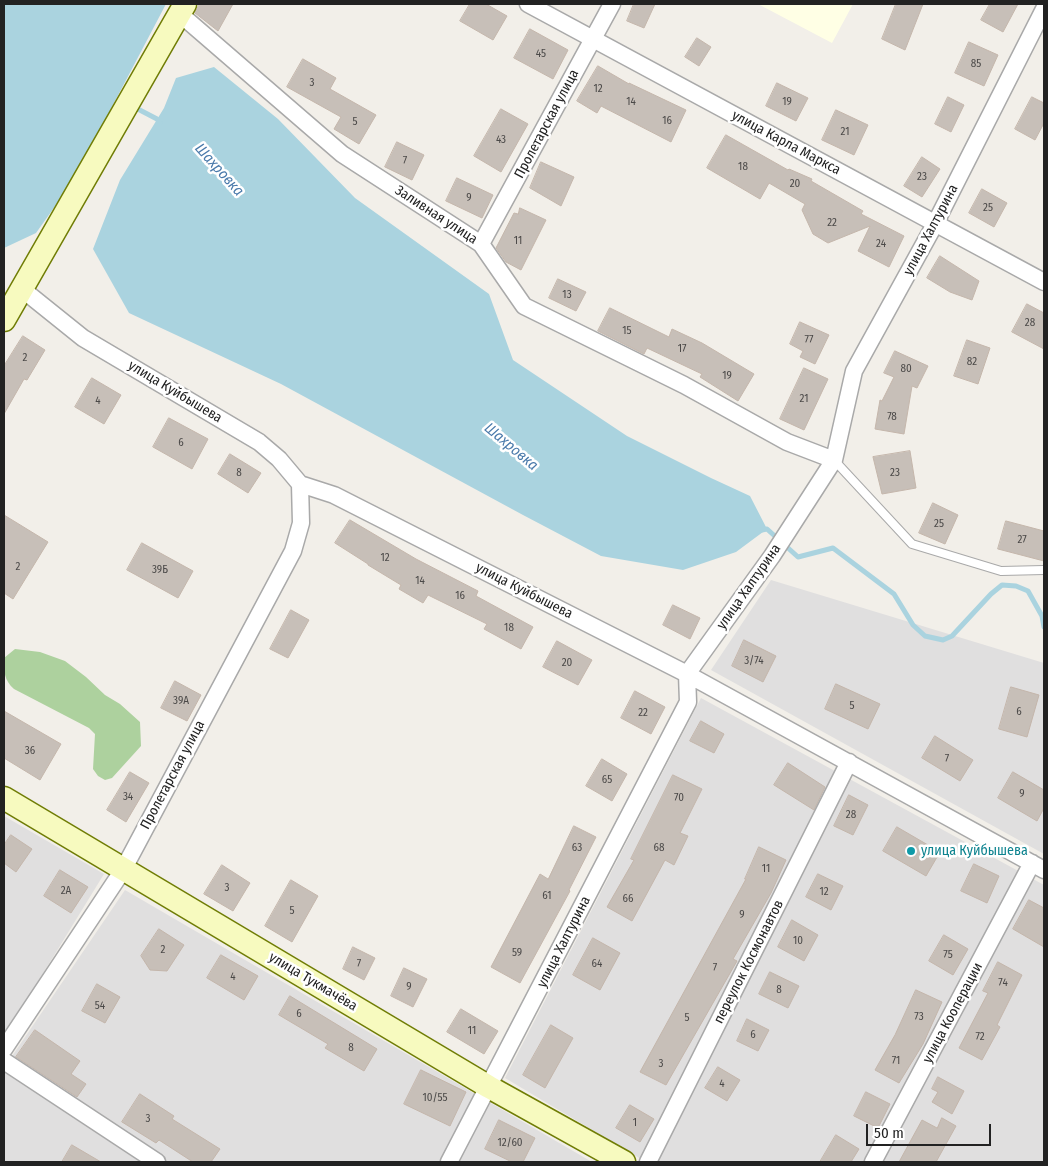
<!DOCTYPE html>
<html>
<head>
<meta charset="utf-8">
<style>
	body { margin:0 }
	#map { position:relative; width:1048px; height:1166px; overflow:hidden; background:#f2efe9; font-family:"Fira Sans Condensed",sans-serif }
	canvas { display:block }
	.frame { position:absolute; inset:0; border:5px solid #222; pointer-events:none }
	.scale { position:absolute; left:866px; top:1124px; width:125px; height:22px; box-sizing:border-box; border:2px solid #222; border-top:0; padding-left:6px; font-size:15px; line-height:18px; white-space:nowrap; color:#222; -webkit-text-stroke:4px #fff; paint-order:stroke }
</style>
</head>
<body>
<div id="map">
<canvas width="1048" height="1166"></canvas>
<div class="frame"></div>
<div class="scale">50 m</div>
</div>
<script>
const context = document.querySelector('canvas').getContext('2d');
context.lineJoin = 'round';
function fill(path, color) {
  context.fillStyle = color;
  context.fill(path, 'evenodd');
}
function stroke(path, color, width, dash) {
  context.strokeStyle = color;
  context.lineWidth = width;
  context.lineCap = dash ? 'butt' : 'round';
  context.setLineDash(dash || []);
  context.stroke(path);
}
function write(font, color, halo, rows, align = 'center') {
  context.font = font + ' "Fira Sans Condensed",sans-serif';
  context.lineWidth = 5;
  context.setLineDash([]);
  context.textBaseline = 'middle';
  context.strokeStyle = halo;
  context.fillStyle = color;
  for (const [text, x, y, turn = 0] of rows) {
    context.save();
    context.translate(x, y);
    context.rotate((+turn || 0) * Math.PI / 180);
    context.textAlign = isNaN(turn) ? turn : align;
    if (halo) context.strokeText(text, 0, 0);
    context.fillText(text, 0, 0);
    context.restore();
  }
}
const residential = new Path2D(`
	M771,580L1044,663V854L711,670Z
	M701,698L1044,885V1162H646L505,1078Z
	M4,816L104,874L4,1037Z
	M125,890L592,1162H4V1068Z`);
const education = new Path2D(`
	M758,4H853L832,43Z`);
const forest = new Path2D(`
	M15,649L40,652L65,661L86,677L105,695L120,704L140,722L141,746L112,778L105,780L98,776L93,769L95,734L89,728L14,689C4,680 4,672 4,658Z`);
const water = new Path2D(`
	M4,4H166L73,181L36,233L4,248Z
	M214,67L278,119L355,198L489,294L513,360L627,436L711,478L750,496L767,529L736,552L683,570L601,556L523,515L281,384L129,313L93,249L120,180L164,108L176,78Z`);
const stream = new Path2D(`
	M134,107L157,119L160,123
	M762,530L767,529L798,557L833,548L894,594L913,625L925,636L943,640L952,636L991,594L1002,585L1016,586L1028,591L1042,616L1044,627`);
const building = new Path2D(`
	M200,4H233L218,31L195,13Z
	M470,4H486L507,16L493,40L460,21Z
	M634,4H655L644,28L627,21Z
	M896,4H923L905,50L882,39Z
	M990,4H1018L1003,32L981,20Z
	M530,29L568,50L553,79L514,58Z
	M697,38L711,47L699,66L685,57Z
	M969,42L998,55L984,86L955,73Z
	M303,59L336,78L330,89L376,115L359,144L334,129L341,117L287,87Z
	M598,66L629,84V83L686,110L671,142L601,106L597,113L577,101Z
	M777,83L808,98L796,121L766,106Z
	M948,97L964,105L951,132L935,124Z
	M1032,97L1044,103V123L1035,140L1015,129Z
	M501,109L528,124L501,172L474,156Z
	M836,110L868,125L854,155L822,140Z
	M726,135L788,170L789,169L812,179L811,181L863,211L861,214L904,236L889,267L858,251L870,226L828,243L813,234L802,210L805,204L769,183L760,199L707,168Z
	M397,142L424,155L412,180L385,167Z
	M922,157L940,169L922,197L904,186Z
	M541,162L574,177L561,206L530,188Z
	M457,178L493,195L482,218L446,201Z
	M982,189L1007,203L994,227L969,213Z
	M520,208L546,220L521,270L506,262L496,248L514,213L518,214Z
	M940,256L979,281L972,300L950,292L927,278Z
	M558,279L586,292L576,311L549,298Z
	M1027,304L1044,313V349L1012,332Z
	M610,308L669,337L672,329L702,343L754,374L738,401L700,377L702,374L647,348L644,354L598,331Z
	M800,322L829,335L815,364L800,357L803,351L790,344Z
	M23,336L45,350L27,380L24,379L4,414V366Z
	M967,340L990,348L978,384L954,376Z
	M895,351L928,366L917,388L912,386L904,434L875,429L880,400L882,401L894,377L884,373Z
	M804,368L828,379L804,430L780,419Z
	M92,378L121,395L104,424L75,407Z
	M169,418L208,439L192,469L153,447Z
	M910,451L916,488L882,494L873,457Z
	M230,454L261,473L248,493L218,474Z
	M933,503L958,515L945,544L919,533Z
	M4,515L48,542L13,599L4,593Z
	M350,520L416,559L478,591L476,596L533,627L521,649L484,629L487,624L428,595L423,603L399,589L401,585L368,565V564L335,543Z
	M1006,521L1044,531V561L998,549Z
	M142,543L193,571L178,598L127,570Z
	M673,605L700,618L690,639L663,625Z
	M291,610L309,620L288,658L270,649Z
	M744,640L776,656L763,682L732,666Z
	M557,641L592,660L578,685L543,667Z
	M175,681L201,695L187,721L161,708Z
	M836,684L880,704L868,729L825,709Z
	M1011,687L1039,695L1027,737L999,729Z
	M635,691L665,707L651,734L621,718Z
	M4,711L61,744L40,780L4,758Z
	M701,721L724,734L714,753L690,741Z
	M935,736L973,760L960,781L922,758Z
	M602,759L627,774L612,801L586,786Z
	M788,763L825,787L814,810L774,785Z
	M130,772L149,783L126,822L107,810Z
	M1013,772L1044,790V808L1037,821L998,798Z
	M673,775L702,789L680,833L688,836L674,865L665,860L632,921L607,907L634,860L631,859Z
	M849,795L868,805L853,835L834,826Z
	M574,826L596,837L569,890L570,891L520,983L491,967L540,874L548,879Z
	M897,827L940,852L926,876L883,851Z
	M11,835L32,849L16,872L4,863V845Z
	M759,847L786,860L771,893L733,959L737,961L666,1085L640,1072L746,879H745Z
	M974,864L999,876L987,903L961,891Z
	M222,865L250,883L233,911L204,894Z
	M60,870L88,887L71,913L44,896Z
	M818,874L843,886L831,910L806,897Z
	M291,880L318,896L292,942L265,926Z
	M1029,900L1044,908V947L1013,929Z
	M792,920L818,935L804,961L778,947Z
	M159,929L184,945L167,971L150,970L141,956Z
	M944,935L968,949L953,975L929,961Z
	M593,938L620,953L600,990L573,975Z
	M353,947L375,958L364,980L343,969Z
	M221,955L258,976L244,1000L207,978Z
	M998,962L1022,975L997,1025L1000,1027L982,1060L959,1048L988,993L983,991Z
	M404,968L427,979L413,1007L391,996Z
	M770,972L799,986L788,1008L759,994Z
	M97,984L120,997L105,1023L82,1011Z
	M916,990L942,1002L923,1044L899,1083L875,1070L895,1035Z
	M290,996L377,1049L364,1071L325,1048L328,1044L279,1015Z
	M461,1009L498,1031L484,1054L447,1032Z
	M747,1019L769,1030L758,1051L737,1041Z
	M551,1025L573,1038L545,1088L523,1075Z
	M35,1030L80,1061L71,1074L86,1084L77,1097L16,1057Z
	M718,1067L740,1080L727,1101L705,1088Z
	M421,1070L466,1092L450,1126L404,1104Z
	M938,1077L964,1091L952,1114L932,1102L938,1092L932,1089Z
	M866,1092L890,1104L878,1128L854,1116Z
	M140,1094L174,1116L172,1119L220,1149L211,1162H193L159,1140L156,1143L122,1122Z
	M630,1105L654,1119L640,1142L616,1128Z
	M942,1118L956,1126L936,1162H899L922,1120L937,1128Z
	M499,1120L535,1138L523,1162H512L485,1149Z
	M836,1135L859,1149L851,1162H820Z
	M72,1145L101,1162H62Z`);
const lane = new Path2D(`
	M834,460L912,544L1001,571L1044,570`);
const street = new Path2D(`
	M528,4L1044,282
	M180,14L342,154L481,244L524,306L684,385L787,442L834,460
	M481,244L612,4
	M22,289L83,338L259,442L279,459L300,484L334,495L687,674L1044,870
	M4,1049L123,870L293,551L301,523L300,484
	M4,1061L157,1162
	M449,1162L688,702L687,674L772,556L834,460L854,371L935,224L1044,9
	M648,1162L849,762
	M873,1162L1032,863`);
const secondary = new Path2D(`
	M4,320L185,4
	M4,798L489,1087L624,1162`);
const markers = [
	[911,851,5,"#0f9aa8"]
];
const numberNames = [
	["45",541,54],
	["85",976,64],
	["3",312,83],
	["12",598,89],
	["14",631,102],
	["19",787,102],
	["16",667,121],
	["5",355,122],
	["21",845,132],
	["43",501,140],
	["7",405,161],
	["18",743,167],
	["23",922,177],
	["20",795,184],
	["9",469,198],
	["25",988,208],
	["22",832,223],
	["11",518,241],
	["24",881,244],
	["13",567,295],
	["28",1030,323],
	["15",627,331],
	["77",809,340],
	["17",682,349],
	["2",25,358],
	["82",972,362],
	["80",906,369],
	["19",727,376],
	["21",804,399],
	["4",98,401],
	["78",892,417],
	["6",181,443],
	["8",239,473],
	["23",895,473],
	["25",939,524],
	["27",1022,540],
	["12",385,558],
	["2",18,567],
	["39Б",160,570],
	["14",420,581],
	["16",460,596],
	["18",509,628],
	["3/74",754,661],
	["20",567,663],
	["39А",181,701],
	["5",852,706],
	["6",1019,712],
	["22",643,713],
	["36",30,751],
	["7",947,759],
	["65",607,780],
	["9",1022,794],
	["34",128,797],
	["70",679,798],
	["28",851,815],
	["63",577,848],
	["68",659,848],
	["11",766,869],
	["3",227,888],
	["2А",66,891],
	["12",824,892],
	["61",547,896],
	["66",628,899],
	["5",292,911],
	["9",742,915],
	["10",798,941],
	["2",163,950],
	["59",517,953],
	["75",948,955],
	["7",359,964],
	["64",597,964],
	["7",715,968],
	["4",233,977],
	["74",1003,983],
	["9",409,987],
	["8",779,990],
	["54",100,1006],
	["6",299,1014],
	["73",919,1017],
	["5",687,1018],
	["11",472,1031],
	["6",753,1035],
	["72",980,1037],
	["8",351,1048],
	["71",896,1061],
	["3",661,1064],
	["4",722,1084],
	["10/55",435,1098],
	["3",148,1119],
	["1",635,1123],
	["12/60",510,1143]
];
const streetNames = [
	["Пролетарская улица",547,124,-62],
	["улица Карла Маркса",786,143,28],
	["Заливная улица",436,215,33],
	["улица Халтурина",931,230,-62],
	["улица Куйбышева",175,392,31],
	["улица Халтурина",749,587,-55],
	["улица Куйбышева",524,591,27],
	["Пролетарская улица",173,775,-62],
	["улица Халтурина",564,942,-63],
	["переулок Космонавтов",749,962,-63],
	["улица Тукмачёва",313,982,31],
	["улица Кооперации",953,1013,-62]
];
const cultureNames = [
	["улица Куйбышева",921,851]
];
const waterNames = [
	["Шахровка",219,170,48],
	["Шахровка",511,447,40]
];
fill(residential, '#e0dfdf');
fill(education, '#ffffe5');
fill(forest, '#add19e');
fill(water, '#aad3df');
stroke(stream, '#aad3df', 5);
fill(building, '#c7bfb8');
stroke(building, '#c4b6ab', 1);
stroke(lane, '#a9a9a9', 10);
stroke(street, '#a9a9a9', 19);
stroke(secondary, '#707d05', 25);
stroke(lane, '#fff', 8);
stroke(street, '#fff', 16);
stroke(secondary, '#f7fabf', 22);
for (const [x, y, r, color] of markers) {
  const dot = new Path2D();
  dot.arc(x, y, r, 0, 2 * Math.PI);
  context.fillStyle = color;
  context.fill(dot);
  stroke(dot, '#fff', 2);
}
write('11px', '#4b4948', null, numberNames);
write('14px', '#222', '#fff', streetNames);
write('14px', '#0d838f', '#fff', cultureNames, 'left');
write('italic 15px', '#4a7aab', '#fff', waterNames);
</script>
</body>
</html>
